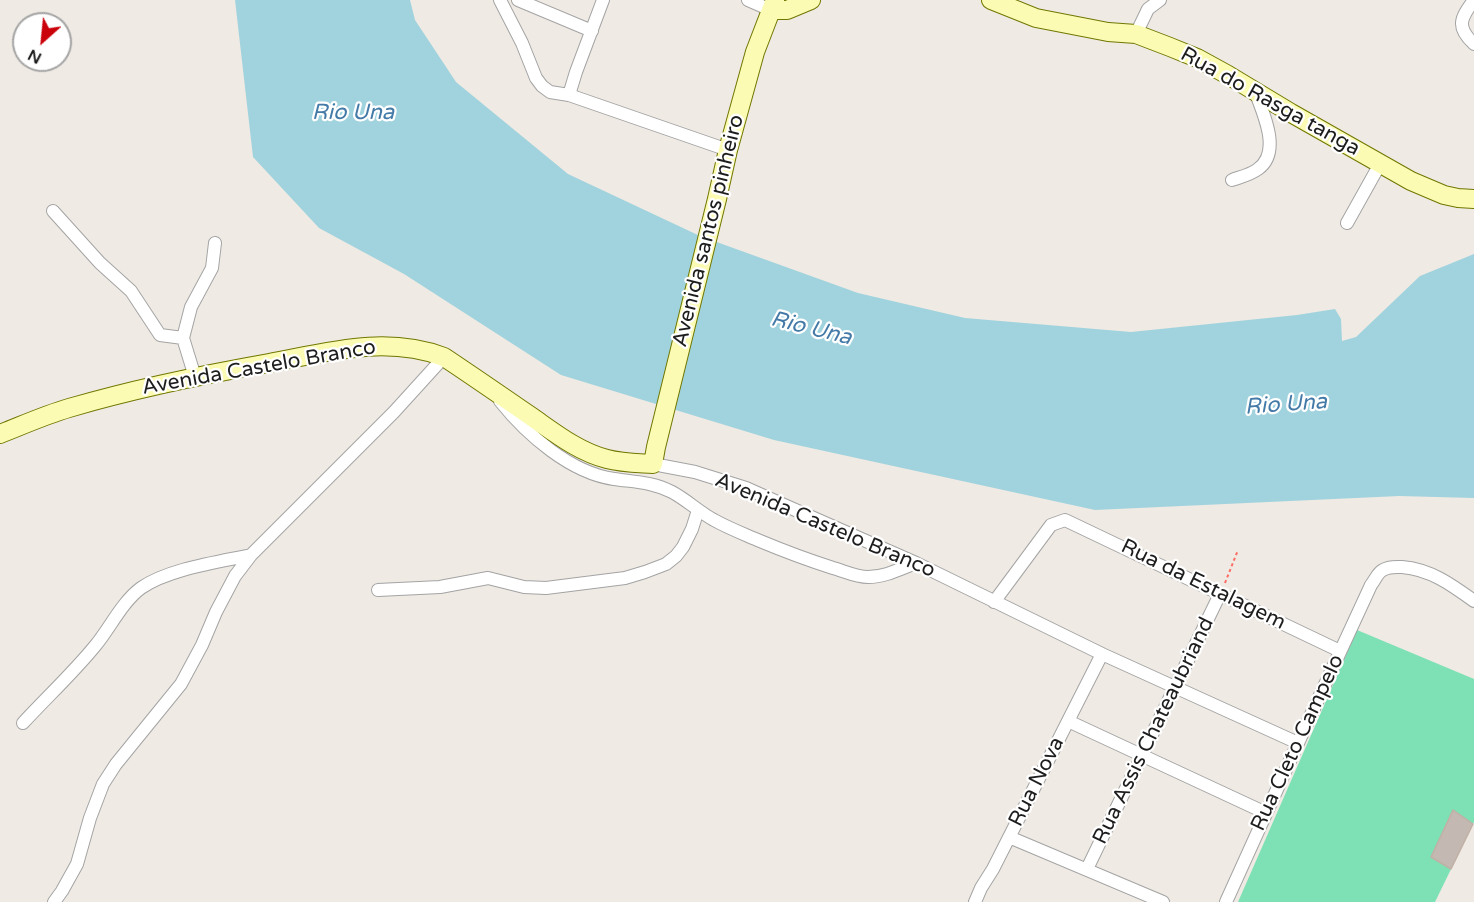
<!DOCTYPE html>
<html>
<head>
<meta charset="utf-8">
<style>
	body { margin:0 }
	#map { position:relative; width:1474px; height:902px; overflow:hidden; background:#efeae3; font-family:"Varela Round",sans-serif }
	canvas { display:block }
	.north { position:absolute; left:12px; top:12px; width:60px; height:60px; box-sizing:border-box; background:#fff; border:2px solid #a5a5a5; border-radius:50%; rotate:207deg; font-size:16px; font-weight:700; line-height:24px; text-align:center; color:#1d1d1d }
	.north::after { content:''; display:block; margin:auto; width:21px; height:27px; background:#ca000a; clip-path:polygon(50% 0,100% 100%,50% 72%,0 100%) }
</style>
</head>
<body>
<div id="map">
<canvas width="1474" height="902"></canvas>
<div class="north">N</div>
</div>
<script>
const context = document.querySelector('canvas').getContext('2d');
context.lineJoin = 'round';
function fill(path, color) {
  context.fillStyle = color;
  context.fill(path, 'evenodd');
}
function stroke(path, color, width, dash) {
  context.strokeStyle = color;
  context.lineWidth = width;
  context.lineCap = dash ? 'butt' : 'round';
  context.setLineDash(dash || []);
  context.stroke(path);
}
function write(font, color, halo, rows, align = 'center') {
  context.font = font + ' "Varela Round",sans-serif';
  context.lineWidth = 4.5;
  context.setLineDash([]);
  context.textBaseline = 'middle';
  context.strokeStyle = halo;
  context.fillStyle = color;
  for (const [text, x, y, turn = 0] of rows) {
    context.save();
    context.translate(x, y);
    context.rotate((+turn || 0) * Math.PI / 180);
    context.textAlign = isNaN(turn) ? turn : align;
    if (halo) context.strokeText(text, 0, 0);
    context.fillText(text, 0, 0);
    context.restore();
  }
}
const pitch = new Path2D(`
	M1357,630L1474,679V822L1435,902H1238Z`);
const water = new Path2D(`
	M235,0H410L415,20L456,82L568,174L700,236L858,293L965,318L1131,332L1297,315L1335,309L1341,319L1342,341L1356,337L1420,276L1474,254V498L1399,496L1095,510L774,440L561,375L404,274L319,228L253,157Z`);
const building = new Path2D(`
	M1453,810L1473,824L1451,869L1431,857Z`);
const path = new Path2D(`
	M1225,583L1238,550`);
const street = new Path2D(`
	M500,0L522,43L536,78L542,86L550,92L569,95
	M518,0L592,31
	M603,0L576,72L569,95L728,150
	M748,0L771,10
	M1474,0C1460,19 1456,27 1474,44
	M1136,34L1148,9L1160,0
	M1232,180C1240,177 1250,175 1258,169C1282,152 1263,113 1255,91
	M53,211L100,263L131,291L160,335L183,338
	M1347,223L1380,164
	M195,377L183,338L191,307L212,268L215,243
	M500,401C527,435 571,473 614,479C635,482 653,482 672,492C687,500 699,512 714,520C728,528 744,534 760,541C784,551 808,560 833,568C844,571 856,577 868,577C885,577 900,569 916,563
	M653,464L695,472L746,488L784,505L916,563L1102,654L1298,743
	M378,590L440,587L488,578L524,587L546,588L625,578L645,572L666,564L676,556L683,547L692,529L698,510
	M994,602L1051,525L1065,520L1340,651
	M1068,721L1266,813
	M23,723C47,697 73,673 95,646C110,628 122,602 141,588C168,569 218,562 251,555
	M1009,837L1163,902
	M1087,869L1220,594
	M54,902L62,891L77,864L90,818L103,784L116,764L181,684L202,645L216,612L235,576L251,555L394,412L444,357
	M975,902L981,888L993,869L1102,654
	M1226,902L1298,743L1371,585C1375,580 1378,572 1383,570C1389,566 1396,567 1402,567C1430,569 1452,585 1474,601`);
const secondary = new Path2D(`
	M991,0L1036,18L1108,32L1136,34L1170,47L1197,58L1228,75L1291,113L1411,181L1444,195L1458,198L1474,199
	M771,10H787L811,0
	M0,434C23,425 45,415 69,408C134,389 201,375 269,363C328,352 386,335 444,357C474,377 503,397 532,417C555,433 579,452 607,459C622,463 638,463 653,464L656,447L717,199L728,150L755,52L775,0`);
const streetNames = [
	["Rua do Rasga tanga",1270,102,29],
	["Avenida santos pinheiro",709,231,-76],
	["Avenida Castelo Branco",259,368,-10],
	["Avenida Castelo Branco",825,526,23],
	["Rua da Estalagem",1203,585,26],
	["Rua Assis Chateaubriand",1154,731,-64],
	["Rua Cleto Campelo",1298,743,-65],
	["Rua Nova",1037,782,-63]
];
const waterNames = [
	["Rio Una",353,113],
	["Rio Una",811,329,14],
	["Rio Una",1286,405,-4]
];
fill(pitch, '#7ee1b6');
fill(water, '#a1d3de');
fill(building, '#c3b9b2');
stroke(building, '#c1b0a5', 1.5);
stroke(street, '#a4a4a4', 14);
stroke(secondary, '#707701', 20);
stroke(path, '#fe6d64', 2, [3, 3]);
stroke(street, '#fff', 12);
stroke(secondary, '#fbfbb4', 18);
write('21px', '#1d1d1d', '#fff', streetNames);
write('italic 22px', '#447aa7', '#fff', waterNames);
</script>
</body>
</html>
